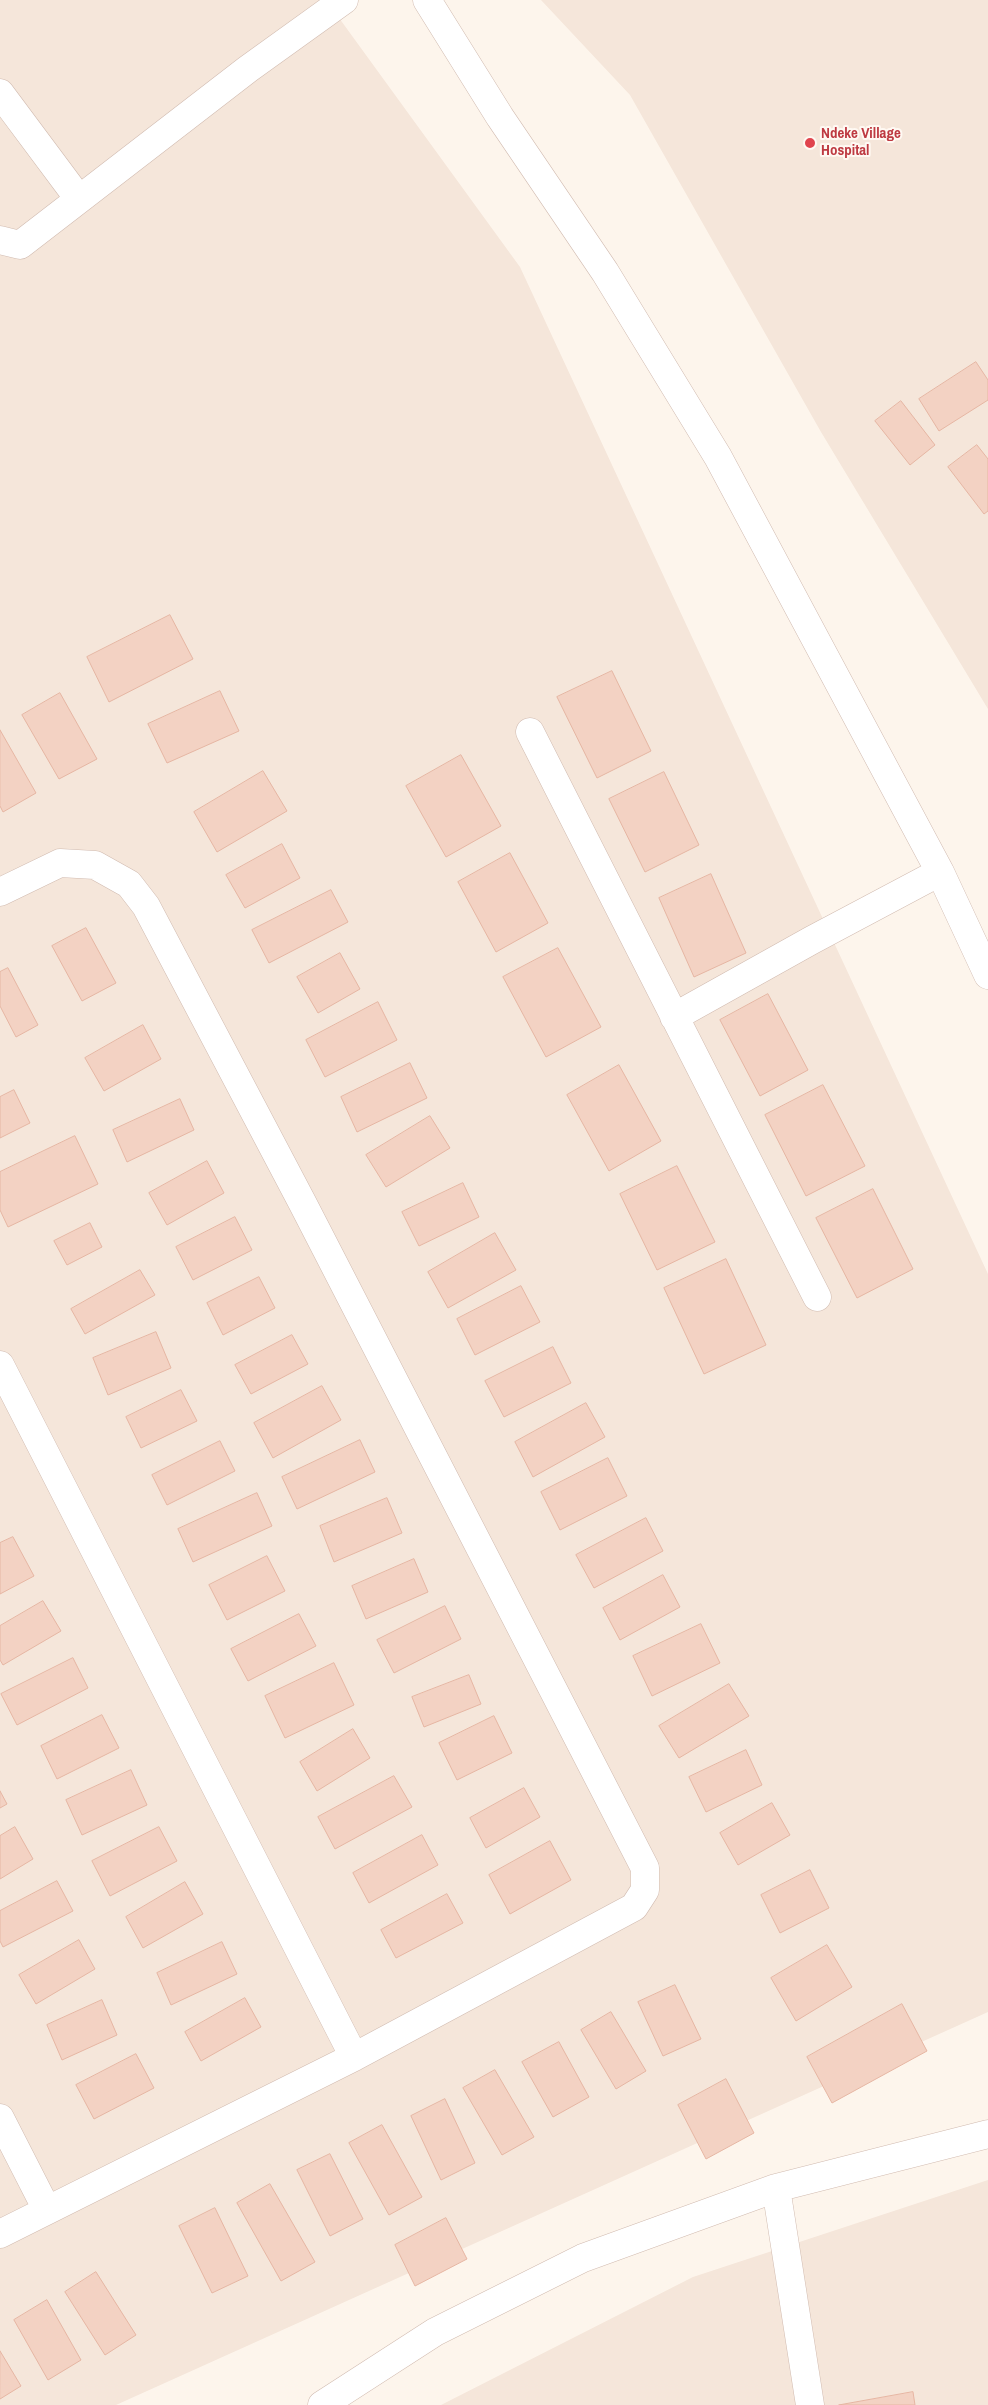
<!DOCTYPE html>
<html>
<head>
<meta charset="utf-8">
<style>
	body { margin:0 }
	canvas { display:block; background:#fdf5ec }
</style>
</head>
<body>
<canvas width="988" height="2405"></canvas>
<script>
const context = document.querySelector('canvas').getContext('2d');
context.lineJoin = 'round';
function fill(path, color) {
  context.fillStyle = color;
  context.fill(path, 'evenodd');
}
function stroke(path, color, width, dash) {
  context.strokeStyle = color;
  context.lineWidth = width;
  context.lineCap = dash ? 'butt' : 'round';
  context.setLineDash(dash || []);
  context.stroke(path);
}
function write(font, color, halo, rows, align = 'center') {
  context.font = font + ' "Archivo Narrow",sans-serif';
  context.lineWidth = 4;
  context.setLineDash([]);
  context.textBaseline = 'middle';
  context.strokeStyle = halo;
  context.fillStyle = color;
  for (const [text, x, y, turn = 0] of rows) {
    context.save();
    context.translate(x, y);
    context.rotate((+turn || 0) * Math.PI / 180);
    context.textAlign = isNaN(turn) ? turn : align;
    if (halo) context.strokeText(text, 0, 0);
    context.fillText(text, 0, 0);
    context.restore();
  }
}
const residential = new Path2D(`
	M0,0H326L520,267L988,1274V2012L116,2405H0Z
	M541,0H988V709L821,432L630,95Z
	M988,2180V2405H441L693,2277Z`);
const building = new Path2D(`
	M976,362L988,380V400L939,431L919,399Z
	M901,401L935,445L910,465L875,421Z
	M977,445L988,459V511L984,514L948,467Z
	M170,615L193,659L109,702L87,657Z
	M612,671L651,751L597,778L557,697Z
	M220,691L239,731L167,763L148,724Z
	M60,693L97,759L59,779L22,715Z
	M0,730L36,793L3,812L0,806Z
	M461,755L501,826L446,857L406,786Z
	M263,771L287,811L217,852L194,812Z
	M664,772L699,845L645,872L609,799Z
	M282,844L300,878L245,908L226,875Z
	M510,853L548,923L496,952L458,882Z
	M711,874L746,953L694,977L659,898Z
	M331,890L348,922L269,963L252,930Z
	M86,928L116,983L82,1001L52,946Z
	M558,948L601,1027L546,1057L503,977Z
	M340,953L360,989L318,1013L297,977Z
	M8,968L38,1025L16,1037L0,1006V972Z
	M768,994L808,1070L760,1096L720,1020Z
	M378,1002L397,1040L325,1077L306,1040Z
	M143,1025L161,1059L104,1091L85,1058Z
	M410,1063L427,1098L357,1132L341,1097Z
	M619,1065L661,1141L609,1171L567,1095Z
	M823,1085L865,1166L806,1196L765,1115Z
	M14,1090L30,1123L0,1138V1097Z
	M180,1099L194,1130L127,1162L113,1130Z
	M430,1116L450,1148L386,1187L366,1155Z
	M75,1136L98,1184L8,1227L0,1210V1172Z
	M207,1161L224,1193L167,1225L149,1193Z
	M677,1166L715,1242L657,1270L620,1194Z
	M463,1183L479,1217L419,1246L402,1212Z
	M873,1189L913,1269L857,1298L816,1218Z
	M235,1217L252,1250L193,1280L176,1247Z
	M90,1223L102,1247L67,1265L54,1241Z
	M495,1233L516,1270L448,1308L428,1272Z
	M726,1259L766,1345L704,1374L664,1288Z
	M140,1270L155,1295L85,1334L71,1309Z
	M259,1277L275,1308L223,1335L207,1303Z
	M521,1286L540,1322L475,1355L457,1319Z
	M156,1332L171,1368L108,1395L93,1358Z
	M292,1335L308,1364L251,1394L235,1365Z
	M553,1347L571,1383L504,1417L485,1381Z
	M322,1386L341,1420L273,1458L254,1423Z
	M181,1390L197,1421L141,1448L126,1417Z
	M586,1403L605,1437L533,1477L515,1442Z
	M360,1440L375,1472L297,1509L282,1477Z
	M220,1441L235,1471L167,1505L152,1475Z
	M608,1458L627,1496L560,1530L541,1492Z
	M257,1493L272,1526L193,1562L178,1529Z
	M387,1498L402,1533L334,1562L320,1526Z
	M646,1518L663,1551L594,1588L576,1555Z
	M13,1537L34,1576L0,1594V1543Z
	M267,1556L285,1591L227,1620L209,1585Z
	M414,1559L428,1592L366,1619L352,1586Z
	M663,1575L680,1607L620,1640L603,1608Z
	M43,1601L61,1631L3,1665L0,1660V1626Z
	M445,1606L461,1639L394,1673L377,1640Z
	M299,1614L316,1646L248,1681L231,1649Z
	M701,1624L720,1663L652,1696L633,1656Z
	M73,1658L88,1688L17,1725L1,1694Z
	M334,1663L354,1705L285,1738L265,1696Z
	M469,1675L481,1704L424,1727L412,1697Z
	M729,1684L749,1716L679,1758L659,1726Z
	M102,1715L119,1748L57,1779L41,1746Z
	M494,1716L512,1753L457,1780L439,1743Z
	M353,1729L370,1758L317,1791L300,1762Z
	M746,1750L762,1785L706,1812L689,1777Z
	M131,1770L147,1805L82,1835L66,1800Z
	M394,1776L412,1807L335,1849L318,1817Z
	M524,1788L540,1817L486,1848L470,1818Z
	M0,1791L7,1804L0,1808Z
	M772,1803L790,1835L738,1865L720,1833Z
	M15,1827L33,1859L0,1879V1836Z
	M159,1827L177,1861L110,1896L92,1861Z
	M422,1835L438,1865L369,1903L353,1873Z
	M550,1841L571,1880L510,1914L489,1875Z
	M810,1870L829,1908L780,1933L761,1895Z
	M57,1881L73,1911L3,1947L0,1941V1911Z
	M185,1882L203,1914L143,1948L126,1917Z
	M447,1894L463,1923L396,1958L381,1930Z
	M79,1940L95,1969L36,2004L19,1975Z
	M222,1942L237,1974L171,2005L157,1973Z
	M827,1945L852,1987L796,2021L771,1978Z
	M675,1985L701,2039L663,2056L638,2002Z
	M245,1998L261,2027L201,2061L185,2032Z
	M102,2000L117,2035L62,2060L47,2025Z
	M902,2004L927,2051L832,2103L807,2057Z
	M611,2012L646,2071L616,2089L581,2030Z
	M559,2042L589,2097L553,2117L522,2062Z
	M136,2054L154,2088L94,2119L76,2085Z
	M495,2070L534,2137L502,2155L463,2088Z
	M726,2079L754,2133L706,2159L678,2105Z
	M445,2099L475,2163L441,2180L411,2116Z
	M382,2125L422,2197L389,2215L349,2143Z
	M330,2154L363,2219L330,2236L297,2170Z
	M270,2184L315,2262L281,2281L237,2203Z
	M215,2208L248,2276L212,2293L179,2226Z
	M446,2218L467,2259L415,2286L395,2245Z
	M96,2272L136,2335L105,2355L65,2292Z
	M47,2300L81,2360L48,2380L14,2320Z
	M0,2351L21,2386L0,2399Z
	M913,2392L915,2405H839Z`);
const minor = new Path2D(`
	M427,0L500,117L605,272L718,457L940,872L988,975
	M0,93L79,199
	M0,240L20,245L248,69L344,0
	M530,732L817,1297
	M0,892L60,863L95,865L129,884L146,906L303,1204L645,1868V1890L634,1907L354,2057L0,2234
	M674,1017L812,940L940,872
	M0,1365L354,2057
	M0,2118L47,2210
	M776,2188L810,2405
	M322,2405L435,2332L583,2258L776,2188L988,2134`);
const markers = [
	[810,143,6,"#e0444e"]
];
const healthNames = [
	["Ndeke Village",821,134],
	["Hospital",821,151]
];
fill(residential, '#f5e6da');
fill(building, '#f3d2c3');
stroke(building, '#e6b6a3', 1);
stroke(minor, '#d1bbb0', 29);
stroke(minor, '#fff', 28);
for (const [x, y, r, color] of markers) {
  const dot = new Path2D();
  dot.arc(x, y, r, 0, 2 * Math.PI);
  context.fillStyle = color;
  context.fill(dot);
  stroke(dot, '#fff9f3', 2);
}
write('bold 15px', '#be3a42', '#fff9f3', healthNames, 'left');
</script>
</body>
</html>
